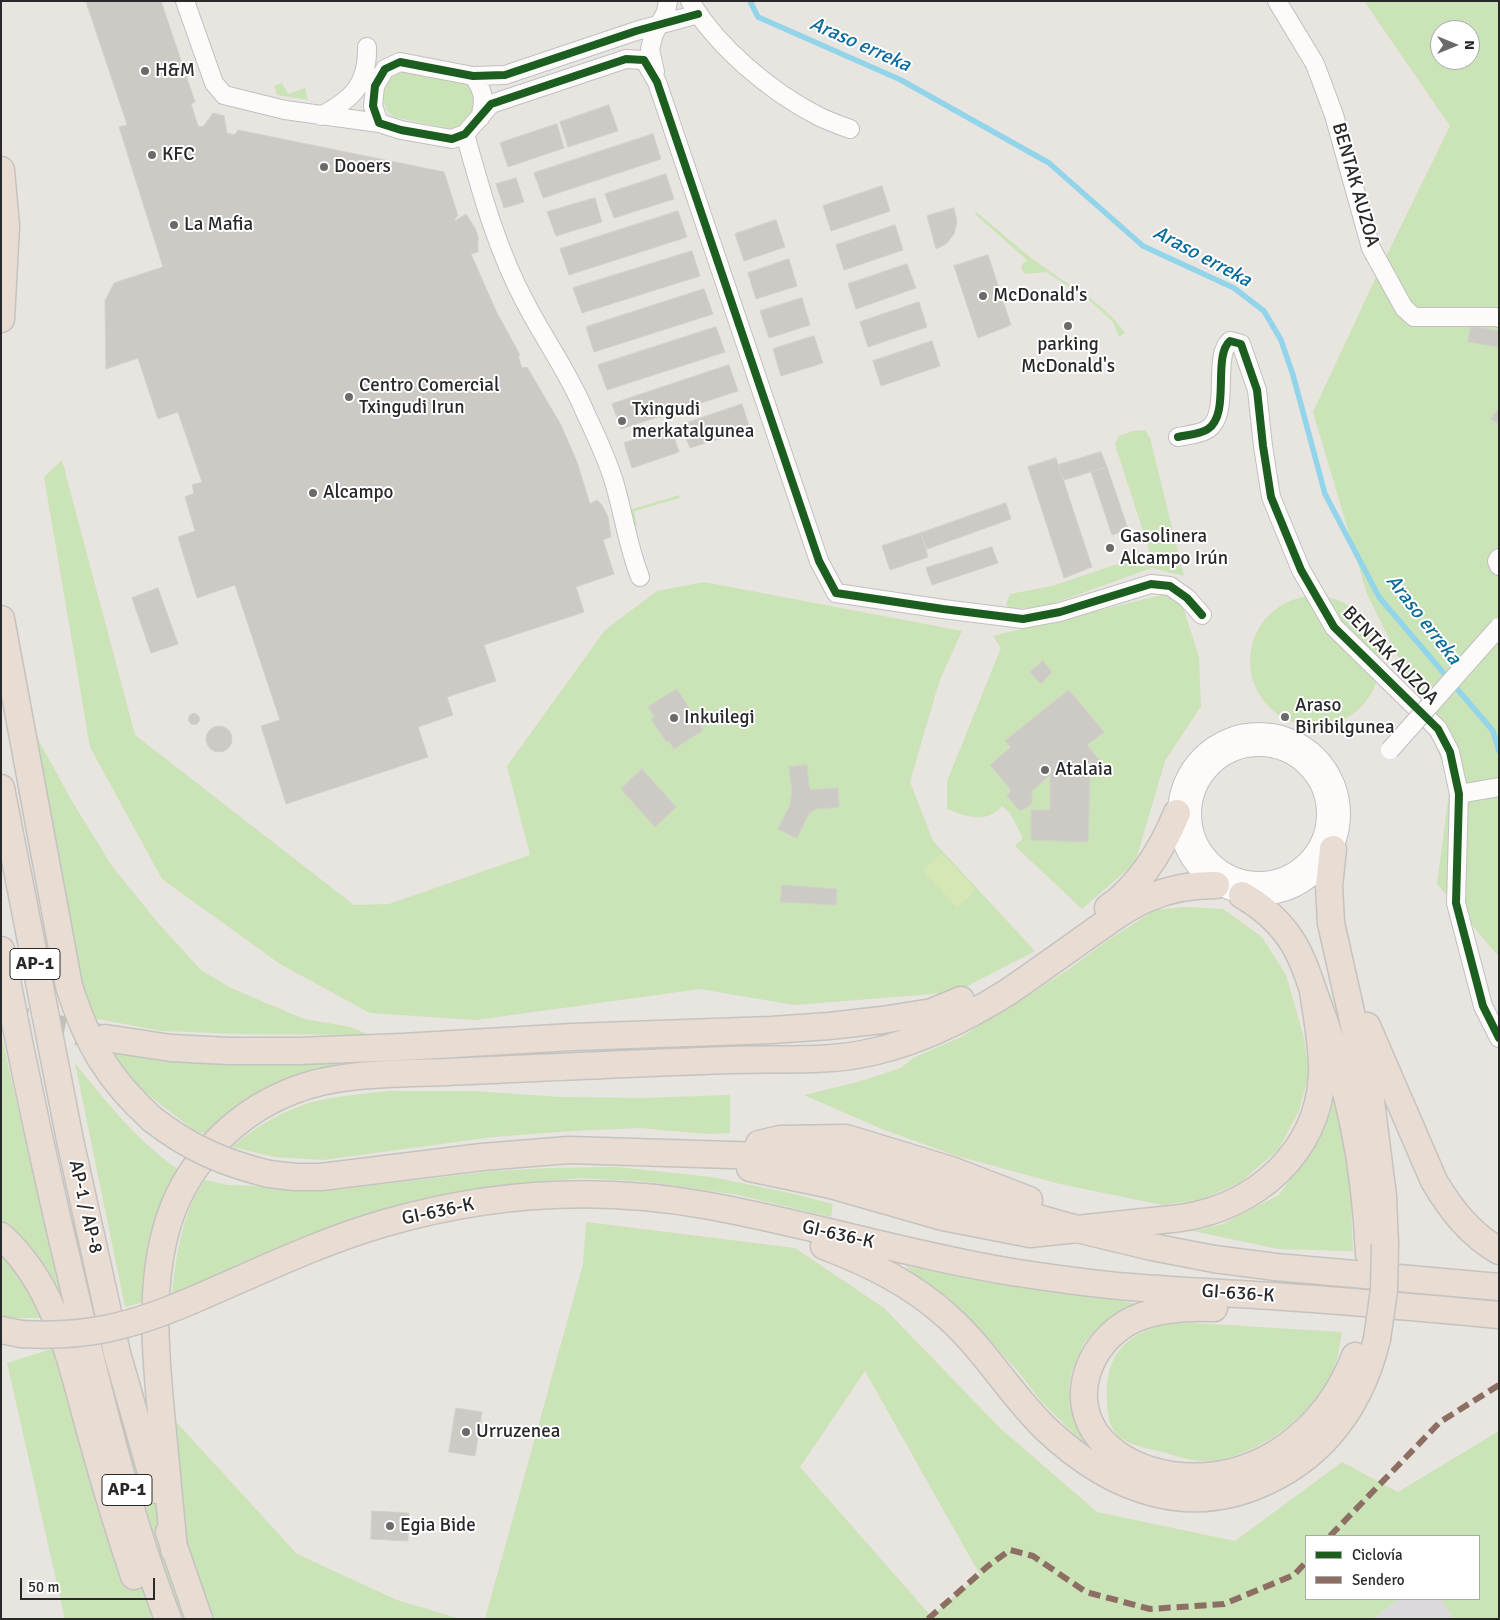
<!DOCTYPE html>
<html>
<head>
<meta charset="utf-8">
<style>
	body { margin:0 }
	#map { position:relative; width:1500px; height:1620px; overflow:hidden; background:#e8e4df; font-family:Signika,sans-serif }
	canvas { display:block }
	.frame { position:absolute; inset:0; border:2px solid #292929; pointer-events:none }
	.legend { position:absolute; left:1305px; top:1535px; width:175px; height:65px; box-sizing:border-box; background:#fff; border:1px solid #a9a9a9; margin:0; padding:6px 9px; list-style:none; font-size:15px; color:#292929 }
	.legend li { display:flex; align-items:center; gap:10px; height:25px }
	.legend b { width:25px; border:1px solid #a9a9a9 }
	.north { position:absolute; left:1430px; top:20px; width:50px; height:50px; box-sizing:border-box; background:#fff; border:1px solid #a9a9a9; border-radius:50%; rotate:90deg; font-size:14px; font-weight:700; line-height:20px; text-align:center; color:#292929 }
	.north::after { content:''; display:block; margin:auto; width:18px; height:22px; background:#6c6a69; clip-path:polygon(50% 0,100% 100%,50% 72%,0 100%) }
	.scale { position:absolute; left:20px; top:1578px; width:135px; height:22px; box-sizing:border-box; border:2px solid #292929; border-top:0; padding-left:6px; font-size:15px; line-height:18px; white-space:nowrap; color:#292929; -webkit-text-stroke:4px #fff; paint-order:stroke }
</style>
</head>
<body>
<div id="map">
<canvas width="1500" height="1620"></canvas>
<div class="frame"></div>
<ul class="legend">
<li><b style="height:6px;background:#1b5e20"></b>Ciclovía</li>
<li><b style="height:6px;background:#8d6e63"></b>Sendero</li>
</ul>
<div class="north">N</div>
<div class="scale">50 m</div>
</div>
<script>
const context = document.querySelector('canvas').getContext('2d');
context.lineJoin = 'round';
function fill(path, color) {
  context.fillStyle = color;
  context.fill(path, 'evenodd');
}
function stroke(path, color, width, dash) {
  context.strokeStyle = color;
  context.lineWidth = width;
  context.lineCap = dash ? 'butt' : 'round';
  context.setLineDash(dash || []);
  context.stroke(path);
}
function write(font, color, halo, rows, align = 'center') {
  context.font = font + ' Signika,sans-serif';
  context.lineWidth = 4;
  context.setLineDash([]);
  context.textBaseline = 'middle';
  context.strokeStyle = halo;
  context.fillStyle = color;
  for (const [text, x, y, turn = 0] of rows) {
    context.save();
    context.translate(x, y);
    context.rotate((+turn || 0) * Math.PI / 180);
    context.textAlign = isNaN(turn) ? turn : align;
    if (halo) context.strokeText(text, 0, 0);
    context.fillText(text, 0, 0);
    context.restore();
  }
}
const industrial = new Path2D(`
	M1399,1599H1441L1454,1619H1374Z`);
const green = new Path2D(`
	M1364,1H1499V957L1437,884L1450,786L1434,740L1411,683L1367,594L1313,412L1377,275L1450,126ZM1440,30H1470V60H1440Z
	M412,71L464,82L476,91L480,105L461,126L451,129L394,117L387,111L382,97L386,83L397,73Z
	M282,83L288,94L305,88L308,100L277,95L274,86Z
	M976,212C1000,231 1023,253 1048,270C1076,290 1105,304 1125,333L1119,337L1113,322L1088,299L1046,272L1024,274L1021,266L1027,260L975,214Z
	M1145,430L1150,438L1184,576L1152,568L1043,607L1010,609L1006,604L1010,594L1052,586L1150,553L1115,444L1119,436L1133,431Z
	M62,460L135,735L354,905L389,904L530,855L507,766L605,630L657,591L704,582L962,631L939,682L910,782L933,841L1035,951L956,992L795,1005L700,989L476,1020L370,1013L280,964L162,879L90,747L44,477Z
	M679,495L680,498L634,511L637,525L634,526L630,510Z
	M1166,594L1182,604L1199,657L1201,706L1165,761L1135,863L1082,909L1015,846L1023,838L1010,813L1002,806C986,824 967,817 947,809V781L1001,648L993,636Z
	M1250 661a65 65 0 1 1 130 0a65 65 0 1 1-130 0Z
	M22,689L39,741L73,803L112,866L158,923L201,970L231,988L304,1019L351,1027L369,1035L241,1034L162,1031L92,1018L84,1004Z
	M1185,907L1223,909L1262,937L1286,975L1304,1038L1309,1073L1299,1111L1278,1150L1241,1182L1201,1200L1162,1205L1060,1184L957,1156L882,1129L804,1095L858,1082L901,1068L913,1058L961,1037L1068,970L1105,942L1155,910Z
	M1,1034L66,1318H7L1,1316Z
	M108,1049L344,1062L295,1078L245,1101L206,1134L195,1131L137,1086Z
	M75,1063C108,1104 136,1140 179,1170L149,1298L140,1303L125,1307Z
	M1334,1087L1350,1176L1353,1251L1278,1249L1193,1231L1223,1224L1279,1195L1319,1140Z
	M390,1091H473L560,1097L642,1098L730,1095V1133L707,1134L641,1128L572,1131L493,1137L323,1160L275,1157L232,1147C251,1130 281,1112 306,1104C331,1096 363,1094 390,1091Z
	M617,1167L712,1177L790,1193L833,1204L831,1217L738,1195L650,1182L581,1178L501,1185L433,1198L349,1219L239,1264L172,1294C176,1256 182,1212 205,1180L228,1185L342,1189L494,1171L549,1168Z
	M586,1222L795,1248L884,1308L1000,1428L1097,1512L1235,1541L1342,1462L1398,1492L1499,1431V1619H1454L1441,1599H1479V1536H1306V1599H1399L1373,1619H485L583,1264ZM865,1371L980,1575L931,1616L800,1467Z
	M905,1266L1134,1303L1095,1331L1084,1343L1071,1374L1069,1388L1072,1412L1080,1430L1097,1454L1091,1451L1041,1401L1016,1369L968,1317Z
	M1177,1322L1342,1332C1340,1342 1339,1355 1335,1365C1319,1412 1254,1461 1204,1461C1190,1461 1176,1456 1163,1452C1149,1449 1128,1445 1117,1435C1109,1426 1108,1414 1107,1403C1104,1351 1128,1331 1177,1322Z
	M58,1347L178,1424L297,1554L397,1600L460,1619H65L7,1363Z`);
const pitch = new Path2D(`
	M942,853L976,890L957,908L923,870Z`);
const stream = new Path2D(`
	M750,1L758,17L901,80L1049,163L1143,246L1234,288L1264,311L1281,340L1293,375L1325,494L1379,597L1493,731L1499,751`);
const building = new Path2D(`
	M86,1H161L195,102L191,104L198,126L203,127L213,113L224,116L227,133L235,135L238,130L444,172L458,216L455,218V221L466,214L475,228L478,237V252L471,254L496,311L520,355L518,356L522,368L527,367L561,425L577,462L590,504L597,500L602,505L608,517L611,537L603,540L614,574L576,587L584,612L484,645L496,681L447,697L453,715L418,727L428,757L286,804L261,726L280,720L235,585L197,598L178,537L195,531L185,497L194,493L192,485L202,482L178,412L158,419L138,358L106,369L105,301L114,283L163,267L119,127L127,125Z
	M609,105L618,131L568,147L560,122Z
	M557,124L564,148L508,167L500,143Z
	M653,134L661,159L543,198L534,173Z
	M666,174L674,199L614,218L605,194Z
	M516,178L524,202L504,208L496,184Z
	M882,186L890,211L831,231L823,206Z
	M595,198L602,222L556,236L547,212Z
	M954,208L957,222L954,234L946,244L936,249L927,216Z
	M678,211L687,237L569,275L560,249Z
	M776,220L785,247L744,261L735,234Z
	M895,225L903,250L844,270L836,245Z
	M692,251L700,276L582,313L573,288Z
	M988,255L1011,325L978,338L954,266Z
	M789,259L797,286L756,299L748,273Z
	M907,264L916,288L856,309L848,284Z
	M704,289L713,314L594,352L586,327Z
	M802,298L810,325L769,338L760,311Z
	M919,302L927,327L868,347L860,322Z
	M1471,326L1499,331V347L1468,342Z
	M716,327L725,352L607,390L598,365Z
	M814,336L823,363L781,376L773,349Z
	M932,341L940,366L881,386L873,361Z
	M729,365L738,391L621,429L612,404Z
	M742,404L750,429L690,448L681,425Z
	M1499,408V424L1491,419Z
	M671,428L679,452L632,468L624,443Z
	M1101,452L1107,467L1064,480L1058,465Z
	M1056,458L1092,567L1064,578L1028,467Z
	M1107,467L1128,529L1112,535L1091,472Z
	M1006,503L1011,519L927,549L921,533Z
	M921,533L928,557L890,570L882,546Z
	M992,547L998,563L932,585L926,568Z
	M158,588L178,644L151,653L132,598Z
	M1043,661L1052,672L1041,684L1030,672Z
	M677,689L703,730L674,749L669,741L666,742L651,719L655,717L648,707Z
	M1069,690L1104,732L1087,745L1103,765L1090,774L1088,842L1031,840V810H1050V775L1032,791V804L1020,811L1007,796L1011,790L990,765L1011,747L1005,741Z
	M188.5 719a5.5 5.5 0 1 1 11 0a5.5 5.5 0 1 1-11 0Z
	M206 739a13 13 0 1 1 26 0a13 13 0 1 1-26 0Z
	M807,765L809,786L811,790L838,788L839,807L816,809L809,813L797,838L778,829L790,805L792,791L789,767Z
	M642,769L676,807L655,827L621,789Z
	M782,885L837,889L836,905L781,902Z
	M456,1408L482,1412L475,1456L449,1452Z
	M372,1511L409,1513L408,1541L371,1539Z`);
const highwayTunnel = new Path2D(`
	M1,1016L105,1038`);
const minor = new Path2D(`
	M185,1L214,83L224,95L285,110L379,123
	M690,1C717,47 771,92 818,116C828,121 839,125 850,129
	M1277,1L1315,64L1334,115L1371,248L1404,308L1414,317H1496L1499,318
	M698,14L636,31L505,75L473,76L400,62L385,69L375,86L373,106L379,123L401,130L452,139L465,134L491,104L626,59L644,60L657,82L819,561L836,593L943,609L1023,619L1060,612L1151,584L1170,586L1187,598L1202,615
	M655,72L650,49L654,34L666,12L668,1
	M473,76C484,91 485,100 480,118
	M321,116C352,99 368,85 367,47
	M465,134C481,191 497,250 525,302C544,339 569,373 585,412C596,436 608,460 615,485C624,516 628,547 640,577
	M1178,437C1187,435 1201,434 1208,429C1231,414 1212,356 1230,341L1241,344L1257,390L1263,446L1271,497L1301,570L1334,627L1438,729L1450,752L1459,794L1456,903L1483,1006L1499,1038
	M1499,558L1497,561L1499,566
	M1177 814a82 82 0 1 1 164 0a82 82 0 1 1-164 0Z
	M1192 814a67 67 0 1 1 134 0a67 67 0 1 1-134 0Z
	M1459,794L1499,787`);
const highway = new Path2D(`
	M1,170L6,226L1,319
	M1,619L69,986C87,1043 108,1079 152,1119
	M1,788L70,1140L117,1353L156,1490
	M1333,849L1329,886L1331,923L1371,1101L1383,1196L1385,1244
	M1242,895C1261,906 1277,919 1290,938C1303,957 1310,982 1318,1004C1350,1090 1365,1162 1369,1254
	M1108,908C1141,885 1162,849 1177,813
	M1,950C24,1071 50,1191 79,1310C104,1413 130,1519 168,1619
	M1367,1026L1434,1181C1451,1210 1470,1234 1499,1251
	M105,1038L171,1048L229,1051H298L402,1047L573,1037L772,1030L829,1026L882,1020L932,1012L961,1000
	M759,1144L780,1139L846,1138L951,1170L1029,1200
	M750,1168L831,1185L943,1217L1030,1234L1181,1218C1255,1207 1318,1153 1322,1075C1323,1047 1317,1019 1313,991
	M269,1174L295,1177H321L482,1157L569,1150L796,1157L838,1162L1077,1229L1152,1247L1214,1259L1276,1267L1499,1287
	M1,1236C58,1287 72,1368 92,1438C105,1485 119,1531 134,1576
	M824,1246C869,1263 912,1284 948,1317C985,1350 1010,1394 1045,1428C1111,1491 1193,1523 1279,1475C1332,1446 1363,1397 1377,1339
	M193,1300C256,1273 319,1242 385,1223C489,1193 598,1186 704,1205C807,1223 908,1255 1012,1272C1051,1278 1091,1284 1131,1287C1178,1291 1225,1293 1272,1296C1347,1301 1423,1308 1499,1315
	M1214,1308C1189,1307 1165,1308 1142,1316C1092,1333 1063,1398 1102,1441C1121,1461 1145,1471 1172,1475C1256,1486 1326,1432 1355,1356
	M1,1330L21,1334
	M169,1532L199,1619
	M174,1550C170,1508 166,1465 162,1423C156,1360 149,1292 166,1230C183,1167 231,1115 292,1091C339,1072 396,1074 447,1072C541,1068 636,1063 730,1060C777,1058 826,1063 872,1052C918,1042 968,1017 1008,992C1037,972 1065,952 1093,932C1112,919 1130,905 1151,897C1172,888 1194,885 1216,885`);
const minorBridge = new Path2D(`
	M1390,750L1499,627`);
const highwayBridge = new Path2D(`
	M152,1119C189,1148 224,1163 269,1174
	M21,1334C87,1338 132,1326 193,1300
	M1377,1339L1384,1290L1385,1244`);
const quiet = new Path2D(`
	M1330,1536L1440,1422L1499,1385
	M928,1619L988,1566L1010,1550L1033,1556L1086,1592L1150,1609L1224,1604L1294,1575L1306,1562`);
const cycleway = new Path2D(`
	M698,14L636,31L505,75L473,76L400,62L385,69L375,86L373,106L379,123L401,130L452,139L465,134L491,104L626,59L644,60L657,82L819,561L836,593L943,609L1023,619L1060,612L1151,584L1170,586L1187,598L1202,615
	M1178,437C1187,435 1201,434 1208,429C1231,414 1212,356 1230,341L1241,344L1257,390L1263,446L1271,497L1301,570L1334,627L1438,729L1450,752L1459,794L1456,903L1483,1006L1499,1038`);
const markers = [
	[145,71,5,"#6c6a69"],
	[152,155,5,"#6c6a69"],
	[324,167,5,"#6c6a69"],
	[174,225,5,"#6c6a69"],
	[983,296,5,"#6c6a69"],
	[1068,326,5,"#6c6a69"],
	[349,397,5,"#6c6a69"],
	[622,421,5,"#6c6a69"],
	[313,493,5,"#6c6a69"],
	[1110,548,5,"#6c6a69"],
	[1285,717,5,"#6c6a69"],
	[674,718,5,"#6c6a69"],
	[1045,770,5,"#6c6a69"],
	[466,1432,5,"#6c6a69"],
	[390,1526,5,"#6c6a69"]
];
const shields = [
	[35,964,50],
	[127,1490,50]
];
const shieldNames = [
	["AP-1",35,964],
	["AP-1",127,1490]
];
const poiNames = [
	["H&M",155,71],
	["KFC",162,155],
	["Dooers",334,167],
	["La Mafia",184,225],
	["McDonald's",993,296],
	["parking",1068,345,"center"],
	["McDonald's",1068,367,"center"],
	["Centro Comercial",359,386],
	["Txingudi Irun",359,408],
	["Txingudi",632,410],
	["merkatalgunea",632,432],
	["Alcampo",323,493],
	["Gasolinera",1120,537],
	["Alcampo Irún",1120,559],
	["Araso",1295,706],
	["Biribilgunea",1295,728],
	["Inkuilegi",684,718],
	["Atalaia",1055,770],
	["Urruzenea",476,1432],
	["Egia Bide",400,1526]
];
const streetNames = [
	["BENTAK AUZOA",1355,185,74],
	["BENTAK AUZOA",1390,656,46],
	["AP-1 / AP-8",85,1207,77],
	["GI-636-K",438,1212,-12],
	["GI-636-K",838,1235,13],
	["GI-636-K",1238,1294,4]
];
const waterNames = [
	["Araso erreka",860,45,24],
	["Araso erreka",1202,257,28],
	["Araso erreka",1423,620,52]
];
fill(industrial, '#dbd9db');
fill(green, '#cae3b7');
fill(pitch, '#d5e7b5');
stroke(stream, '#92d5ea', 5.5);
fill(building, '#cdcac6');
stroke(building, '#d3d0cb', 1);
stroke(highwayTunnel, '#c2bfbb', 26, [26, 13]);
stroke(minor, '#c1c0c0', 20);
stroke(highway, '#c4c3c1', 29);
stroke(minor, '#fcfbfa', 18);
stroke(highway, '#e9dcd2', 26);
stroke(minorBridge, '#c1c0c0', 20, []);
stroke(highwayBridge, '#c4c3c1', 29, []);
stroke(minorBridge, '#fcfbfa', 18);
stroke(highwayBridge, '#e9dcd2', 26);
stroke(quiet, '#8d6e63', 6, [12, 6]);
stroke(cycleway, '#1b5e20', 8);
for (const [x, y, r, color] of markers) {
  const dot = new Path2D();
  dot.arc(x, y, r, 0, 2 * Math.PI);
  context.fillStyle = color;
  context.fill(dot);
  stroke(dot, '#fff', 2);
}
for (const [x, y, w] of shields) {
  const box = new Path2D();
  box.roundRect(x - w / 2, y - 15.5, w, 31, 4);
  context.fillStyle = '#fff';
  context.fill(box);
  stroke(box, '#292929', 1);
}
write('bold 18px', '#292929', null, shieldNames);
write('19px', '#292929', '#fff', poiNames, 'left');
write('19px', '#292929', '#fff', streetNames);
write('italic 20px', '#0d6c9a', '#fff', waterNames);
</script>
</body>
</html>
